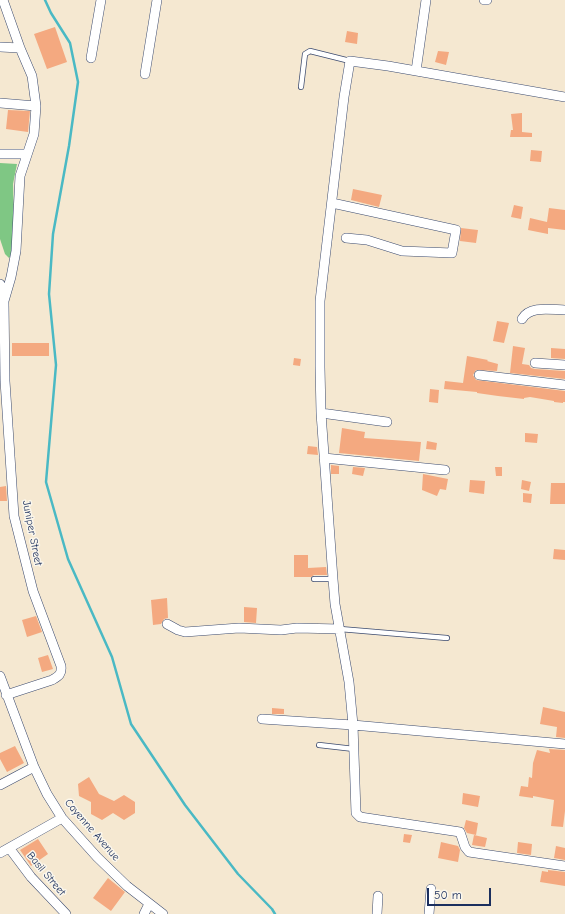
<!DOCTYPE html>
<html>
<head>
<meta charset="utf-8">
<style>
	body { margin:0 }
	#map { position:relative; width:565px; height:914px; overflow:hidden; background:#f5e8d1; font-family:"Comic Neue",sans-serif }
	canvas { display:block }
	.scale { position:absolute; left:427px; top:888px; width:64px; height:18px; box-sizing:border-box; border:2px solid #1b2f5e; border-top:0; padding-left:5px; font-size:12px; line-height:14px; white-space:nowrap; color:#1b2f5e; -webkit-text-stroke:3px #fbf7ec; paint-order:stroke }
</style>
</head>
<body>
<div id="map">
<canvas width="565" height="914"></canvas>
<div class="scale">50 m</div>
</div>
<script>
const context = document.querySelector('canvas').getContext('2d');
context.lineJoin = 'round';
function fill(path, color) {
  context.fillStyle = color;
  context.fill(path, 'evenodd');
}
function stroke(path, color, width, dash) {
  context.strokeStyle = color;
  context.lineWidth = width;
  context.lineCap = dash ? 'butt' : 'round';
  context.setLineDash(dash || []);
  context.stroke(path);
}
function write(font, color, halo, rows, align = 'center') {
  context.font = font + ' "Comic Neue",sans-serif';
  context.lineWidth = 3;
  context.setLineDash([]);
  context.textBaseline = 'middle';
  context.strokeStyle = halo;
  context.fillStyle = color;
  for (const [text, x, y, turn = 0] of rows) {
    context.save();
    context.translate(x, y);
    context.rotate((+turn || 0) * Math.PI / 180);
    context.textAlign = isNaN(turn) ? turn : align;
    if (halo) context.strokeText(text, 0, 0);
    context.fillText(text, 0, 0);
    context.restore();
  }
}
const green = new Path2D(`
	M0,163L17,164L13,184L14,216L13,253L9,258L5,254L0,239Z`);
const stream = new Path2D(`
	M45,0L51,13L70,43L78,82L69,146L53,234L49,294L56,365L46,482L68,559L112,657L131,724L185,805L238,874L272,909L275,914`);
const building = new Path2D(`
	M55,27L67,62L47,69L34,34Z
	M347,31L358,33L357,44L345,42Z
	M438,51L449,52L446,65L435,62Z
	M8,110L30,111L28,132L6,129Z
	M522,113V132L532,133V137H510L511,130H513L511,114Z
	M531,150L542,151L541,162L530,161Z
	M353,189L382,195L379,207L351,200Z
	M514,205L523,207L521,219L511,217Z
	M549,208L565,210V230L548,228V234L528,230L530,218L547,222Z
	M461,228L478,230L476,243L460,241Z
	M497,321L509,323L504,343L493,341Z
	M12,343H49V356H12Z
	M513,346L525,348L522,364L529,365L531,368L535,369L565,371V379L510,373Z
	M551,348L565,349V359L551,358Z
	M467,356L488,360L487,361L498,364L497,371L476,370L473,375L476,380L565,391V402H563V403L554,402V401L530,397L524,398V399L498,396L477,393V392L444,389L445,381L463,383Z
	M294,358L301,359L300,366L293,365Z
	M430,389L439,390L438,403L429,402Z
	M342,428L365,432L364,438L421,442L419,461L339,453Z
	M525,433L538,434L537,443L525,442Z
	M427,441L437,443L436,450L426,449Z
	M308,446L317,447L318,455L307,454Z
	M331,465L339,466V474H331Z
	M353,467L365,468L363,476L352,474Z
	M495,467H502V476H496Z
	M423,474L448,479L446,490L440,489L437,496L422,490Z
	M470,480L485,481L484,494L469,492Z
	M522,480L531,482L529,491L521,489Z
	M551,483H565V504H550Z
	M6,486L7,501H0V487Z
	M523,493L532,494L531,503L523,502Z
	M554,549L565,550V560L553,559Z
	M294,555H308V568L326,567L327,575H314L311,577H294Z
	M167,598L168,618L164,619L161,624L153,625L151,600Z
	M244,607L257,608L256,623L244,622Z
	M36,616L42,632L27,637L22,620Z
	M48,655L53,669L42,672L38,658Z
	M543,707L565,712V738L556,737L557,727L540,724Z
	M272,708L284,709V714H272Z
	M15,746L24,763L7,772L0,759V753Z
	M549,749L565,750V811L563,827L551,826L554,800L533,796V798L519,796L521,786L528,787L529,777L532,778L533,763L537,750L550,753Z
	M89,777L99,794L114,801L124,795L135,802V813L124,820L113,813L102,820L91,814V802L79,796L78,784Z
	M463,793L480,796L478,807L462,804Z
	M466,820L478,823L476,835L467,833L464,828Z
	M404,834L412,835L410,843L403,842Z
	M474,835L487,838L485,847L472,845Z
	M38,839L48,854L31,866L20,850Z
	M441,842L458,846L460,850L458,862L438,858Z
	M518,842L532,844L531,855L517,853Z
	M556,846L565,848V860L554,858Z
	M548,870L565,872V886L540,882L542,871L548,872Z
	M108,878L125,892L111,911L93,898Z`);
const service = new Path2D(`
	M301,87L305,54L310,51L350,61
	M314,579H333
	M340,629L447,638
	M319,745L354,749`);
const minor = new Path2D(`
	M3,0L20,48L32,76L36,106L34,134L20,176L16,251L11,277L4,301
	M484,0H487
	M0,47L20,48
	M91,58L101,0
	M416,71L426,0
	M145,74L157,0
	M565,97L388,66L350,61L344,97L320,301V367L321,413L333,579L335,604L349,682L353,725L356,813L360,817L460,832L465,847L469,852L565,866
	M0,103L36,106
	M0,154H27
	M332,203L456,230L452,253L402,251L367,240L346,238
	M0,284L4,303L5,381L14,516L33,591L61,666C62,674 59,676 52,680L6,695
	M522,319C530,305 552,310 565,310
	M535,363L565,365
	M479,375L565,385
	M321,413L387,422
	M324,458L445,470
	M167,624L178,630L185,632L239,628L281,630L297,628L340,629
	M0,676L34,767L47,794L62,818L97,857L127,886L163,914
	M262,719L353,725L565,744
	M0,785L34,767
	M10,849L31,877L66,914
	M0,853L62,818
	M144,914L149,904
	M377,914L378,896
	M429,914L431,889`);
const streetNames = [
	["Juniper Street",32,533,79],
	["Cayenne Avenue",92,830,49],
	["Basil Street",46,874,50]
];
fill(green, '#7fc784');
stroke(stream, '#4ab9c4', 2.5);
fill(building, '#f4a980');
stroke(service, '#3c4b6f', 6);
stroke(minor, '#3c4b6f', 10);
stroke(service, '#fff', 4.5);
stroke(minor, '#fff', 9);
write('11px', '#1b2f5e', '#fbf7ec', streetNames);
</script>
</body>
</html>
